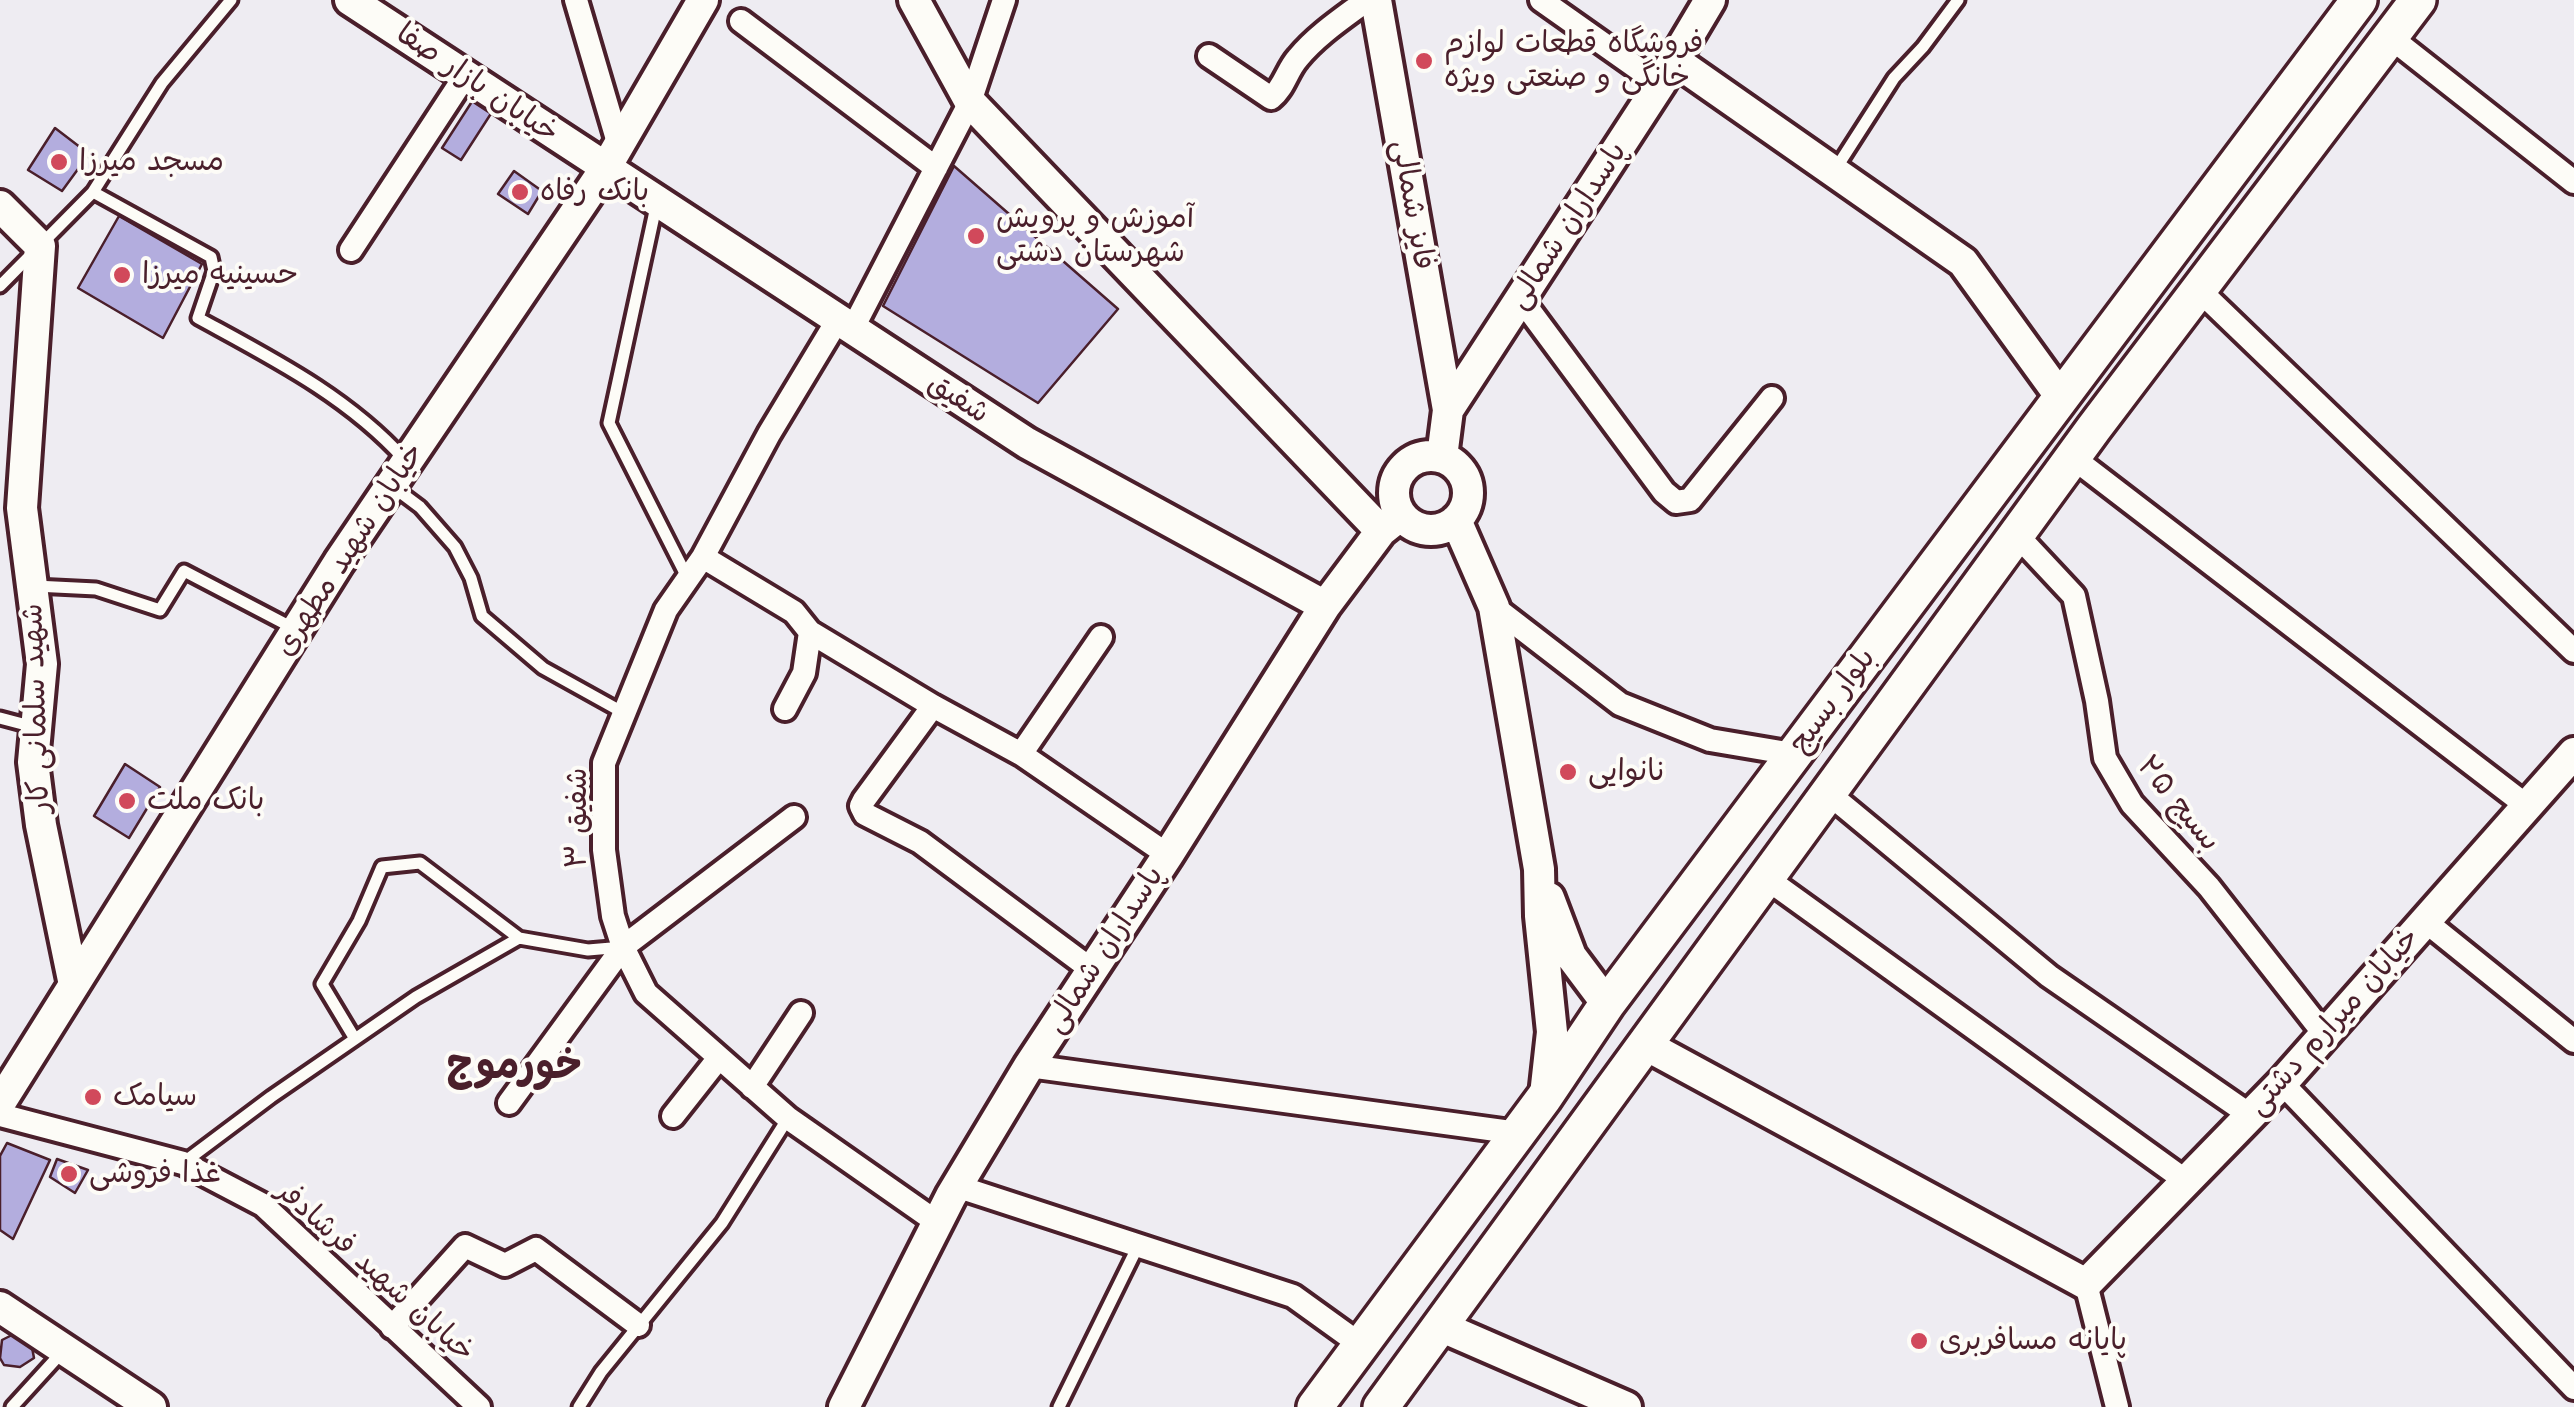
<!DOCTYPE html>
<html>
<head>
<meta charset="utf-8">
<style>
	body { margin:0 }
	canvas { display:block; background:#eeecf2 }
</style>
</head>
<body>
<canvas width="2574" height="1407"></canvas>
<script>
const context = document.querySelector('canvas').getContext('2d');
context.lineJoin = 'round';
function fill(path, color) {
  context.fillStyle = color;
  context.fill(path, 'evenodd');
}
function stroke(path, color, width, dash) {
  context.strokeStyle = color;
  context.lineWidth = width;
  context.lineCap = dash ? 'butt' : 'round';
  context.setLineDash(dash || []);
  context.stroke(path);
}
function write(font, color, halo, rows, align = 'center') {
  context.font = font + ' "Shantell Sans","Playpen Sans Arabic",sans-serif';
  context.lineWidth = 8;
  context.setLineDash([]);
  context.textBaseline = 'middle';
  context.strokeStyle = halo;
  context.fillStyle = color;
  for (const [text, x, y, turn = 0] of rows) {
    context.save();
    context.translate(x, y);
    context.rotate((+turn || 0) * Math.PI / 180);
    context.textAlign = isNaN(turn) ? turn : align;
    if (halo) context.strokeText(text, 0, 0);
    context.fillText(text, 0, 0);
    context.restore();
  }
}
const building = new Path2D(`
	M473,100L492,112L461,160L442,148Z
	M55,128L89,154L62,191L28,170Z
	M954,166L1118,309L1038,403L883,306Z
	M514,171L542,191L528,214L498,194Z
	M119,216L202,264L163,338L78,288Z
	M125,764L160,787L129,838L94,816Z
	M7,1143L50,1160L13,1239L0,1230V1156Z
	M57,1159L88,1170L75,1193L50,1177Z
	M16,1333L31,1342L34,1358L20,1367L4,1365L0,1358L2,1340Z`);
const lane = new Path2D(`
	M1835,170L1894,78L1923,47L1958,0
	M93,192L211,257L214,271L198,318C271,358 347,396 404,459
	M657,202L609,423L688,579
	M0,286L93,192L162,83L231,0
	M392,486L420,507L455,547L471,578L482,616L543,668L624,713
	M35,586L96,589L160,610L184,571L293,628
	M0,718L34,727
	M355,1039L322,984L359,921L382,867L420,863L519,938
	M183,1163L271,1097L416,997L519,938L588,950L623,947
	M12,1407L63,1351
	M579,1407L601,1372L722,1223L788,1118
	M1059,1407L1138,1246`);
const street = new Path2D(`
	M576,0L619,146
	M1541,0L1660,84
	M741,21L936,168
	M2390,37L2574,182
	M1209,56L1271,98C1284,88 1287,70 1298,58C1317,35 1343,18 1367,0
	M351,250L465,76
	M2198,289L2574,651
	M1521,299L1664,492L1676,502L1690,500L1772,398
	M837,321L769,434L703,557L666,610L604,763V850L613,916L623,947L646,993L788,1118L938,1223
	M852,330L970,102L1004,0
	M2072,457L2527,806
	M2016,534L2074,596L2097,701L2105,758L2132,804L2209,887L2325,1035
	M703,557L794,612L810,632L933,706L1021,754L1168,855
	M1494,607L1620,704L1710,740L1793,754
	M933,706L864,800L861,806L865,814L920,842L1092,970
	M785,709L804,673L810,632
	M1021,754L1101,637
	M1828,793L2049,976L2250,1115
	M1766,878L2186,1181
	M2425,921L2574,1041
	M1029,1066L1518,1133
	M2282,1083L2574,1388
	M752,1087L801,1013
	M509,1103L623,947L794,817
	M0,1115L183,1163L263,1205L479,1407
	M673,1116L718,1059
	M956,1186L1293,1296L1361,1345
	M2086,1284L2117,1407
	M392,1327L465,1246L505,1265L536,1249L638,1325`);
const secondary = new Path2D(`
	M350,0L1027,443L1325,606
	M914,0L970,102L1381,531
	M1376,0L1448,410
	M1674,60L1963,262L2060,396
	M0,206L40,246L22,508L42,664L33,762L41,825L74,985
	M1394 493a37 37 0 1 1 74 0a37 37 0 1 1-74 0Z
	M1442,457L1448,410L1660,84L1710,0
	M1456,520L1494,607L1539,869L1540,916L1552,1032L1545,1095
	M1549,898L1571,956L1607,1004
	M1644,1044L2086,1284L2282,1083L2574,753
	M0,1103L339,562L605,169L703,0
	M0,1307L151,1407
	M1440,1326L1626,1407
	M844,1407L951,1196L1029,1066L1168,855L1325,606L1381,531L1401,515`);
const primary = new Path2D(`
	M1315,1407L1544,1098L1607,1004L2359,0
	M1381,1407L2094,428L2418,0`);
const markers = [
	[1424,61,10,"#d1495b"],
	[59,162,10,"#d1495b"],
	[520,192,10,"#d1495b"],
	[976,236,10,"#d1495b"],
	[122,275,10,"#d1495b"],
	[1568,772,10,"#d1495b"],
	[127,801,10,"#d1495b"],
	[93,1097,10,"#d1495b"],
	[69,1174,10,"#d1495b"],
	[1919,1341,10,"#d1495b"]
];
const poiNames = [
	["فروشگاه قطعات لوازم",1444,44],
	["خانگی و صنعتی ویژه",1444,78],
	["مسجد میرزا",79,162],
	["بانک رفاه",540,192],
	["آموزش و پرویش",996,219],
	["شهرستان دشتی",996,253],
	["حسینیه میرزا",142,275],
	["نانوایی",1588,772],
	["بانک ملت",147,801],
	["سیامک",113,1097],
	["غذا فروشی",89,1174],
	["پایانه مسافربری",1939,1341]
];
const streetNames = [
	["خیابان بازار صفا",477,84,34],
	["فایز شمالی",1412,205,80],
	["پاسداران شمالی",1568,226,-57],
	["شفیق",958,399,33],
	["خیابان شهید مطهری",350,550,-57],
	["بلوار بسیج",1833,701,-53],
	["شهید سلمانی کار",37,708,-92],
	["بسیج ۲۵",2178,804,51],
	["شفیق ۳",578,818,-90],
	["پاسداران شمالی",1105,950,-57],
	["خیابان میرارم دشتی",2334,1022,-48],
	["خیابان شهید فرشادفر",375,1272,42]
];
const districtNames = [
	["خورموج",514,1068]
];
fill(building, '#b3adde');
stroke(building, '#4a1f2b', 2.5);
stroke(lane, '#4a1f2b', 19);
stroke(street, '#4a1f2b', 30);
stroke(secondary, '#4a1f2b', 38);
stroke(primary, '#4a1f2b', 42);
stroke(lane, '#fdfcf7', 11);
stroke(street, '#fdfcf7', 22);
stroke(secondary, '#fdfcf7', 30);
stroke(primary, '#fdfcf7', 35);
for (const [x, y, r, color] of markers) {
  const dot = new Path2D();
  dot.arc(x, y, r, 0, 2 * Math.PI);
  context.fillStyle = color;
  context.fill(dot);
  stroke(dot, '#fdfcf7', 4);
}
write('30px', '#4a1f2b', '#fdfcf7', poiNames, 'left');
write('30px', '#4a1f2b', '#fdfcf7', streetNames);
write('bold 40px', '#4a1f2b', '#fdfcf7', districtNames);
</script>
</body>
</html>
